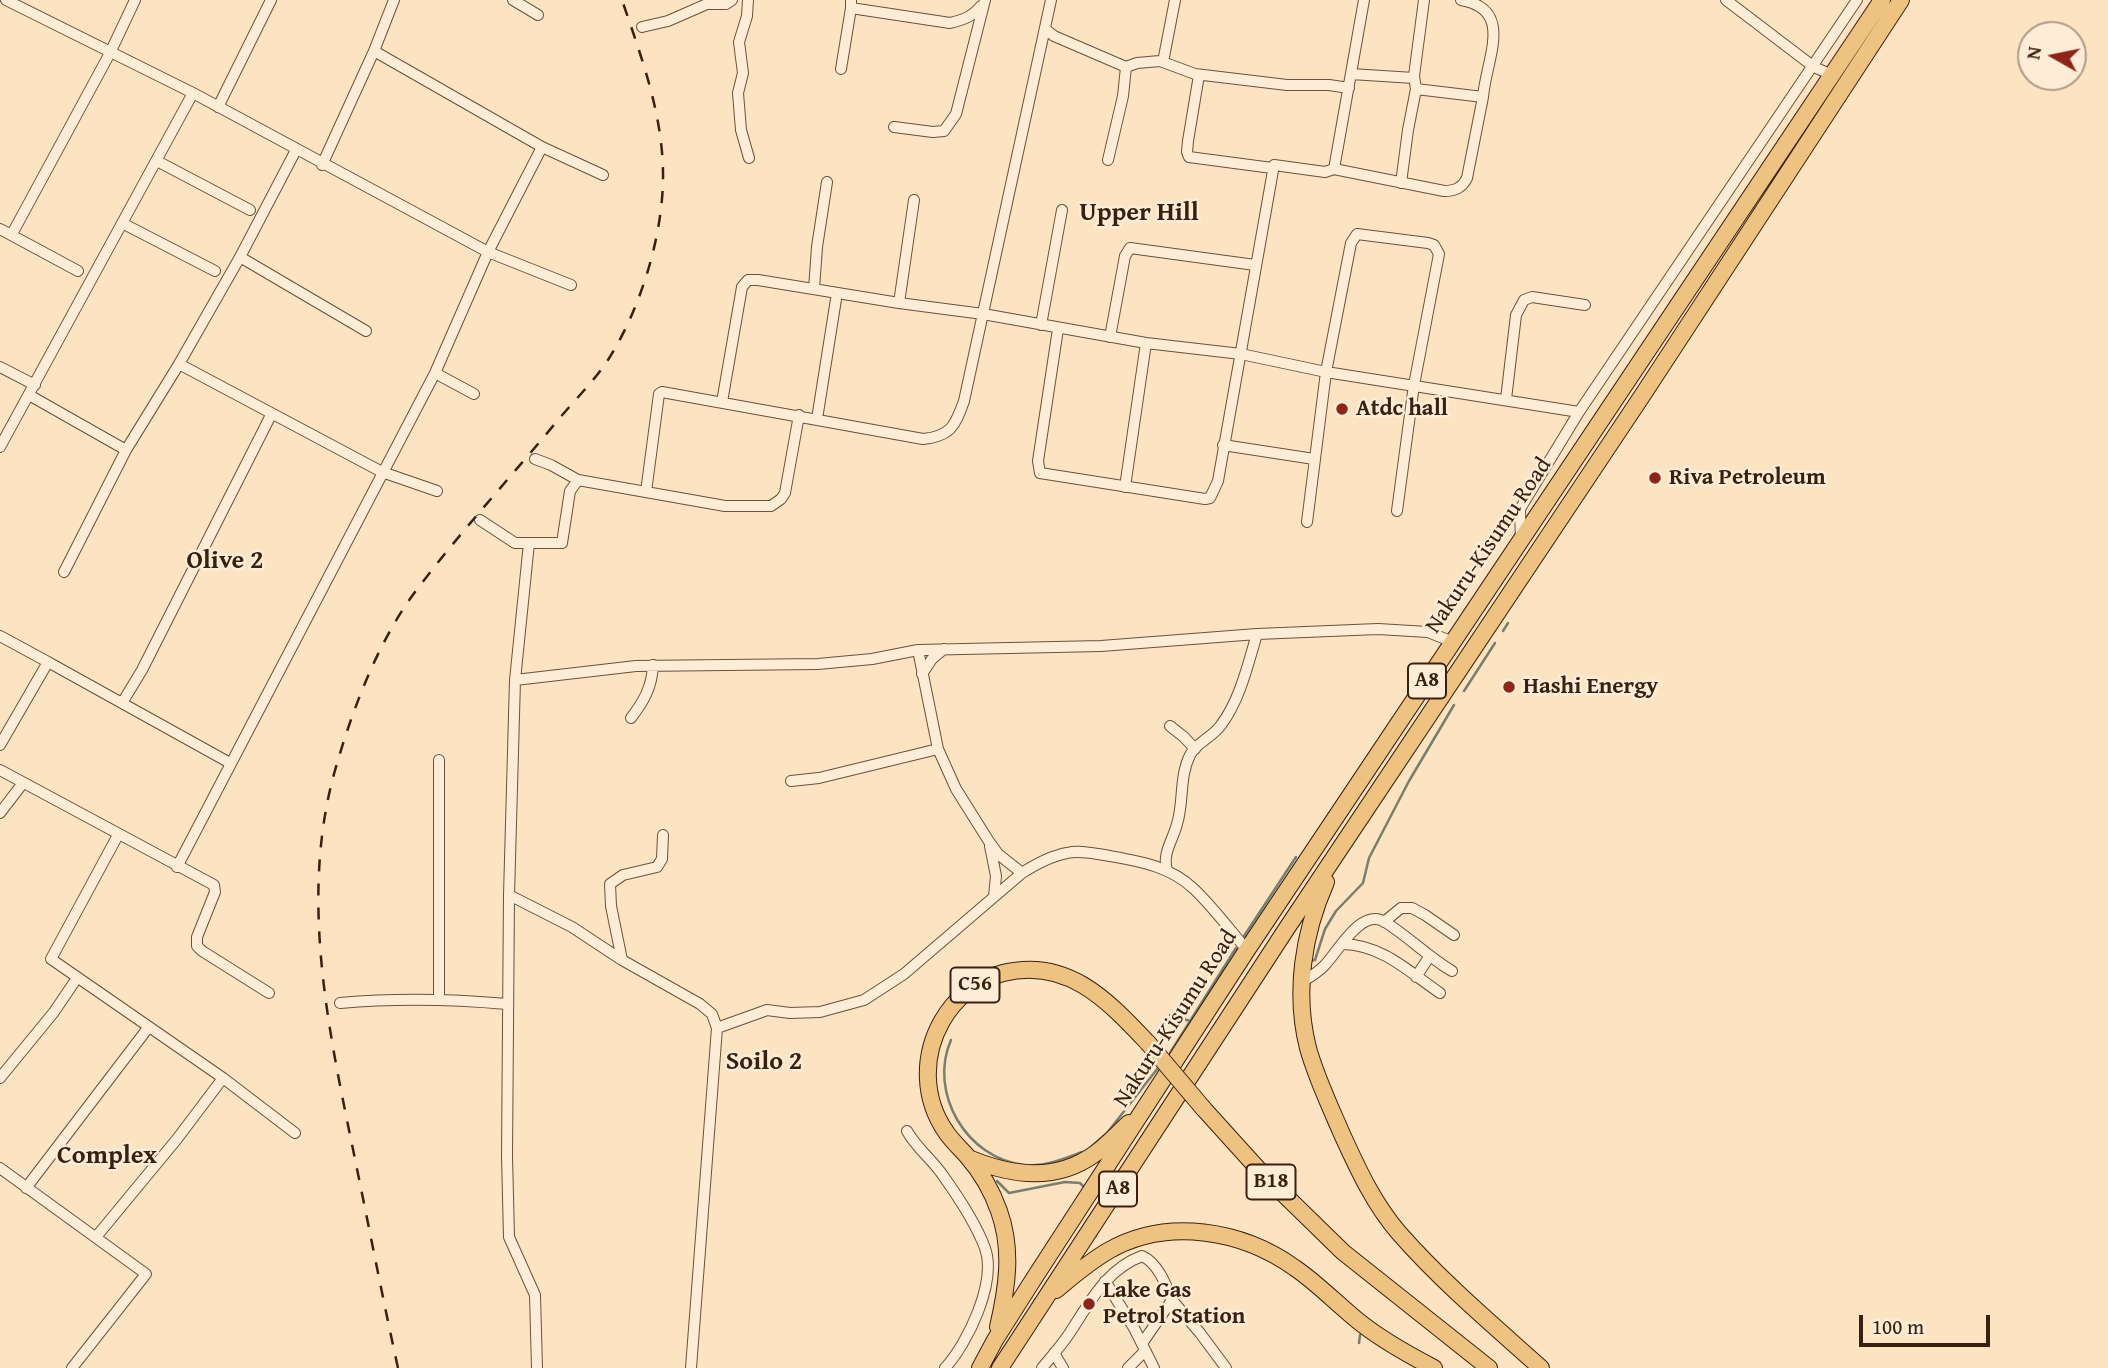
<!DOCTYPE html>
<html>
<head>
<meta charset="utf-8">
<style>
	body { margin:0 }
	#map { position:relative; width:2108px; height:1368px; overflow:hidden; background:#fce3c2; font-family:"Gentium Book Plus",serif }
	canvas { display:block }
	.north { position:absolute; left:2017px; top:21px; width:70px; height:70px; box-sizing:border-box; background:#fdedd7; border:2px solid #af9b87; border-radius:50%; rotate:279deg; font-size:19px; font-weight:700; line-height:28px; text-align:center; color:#3a2010 }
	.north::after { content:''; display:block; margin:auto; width:24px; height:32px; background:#8f2418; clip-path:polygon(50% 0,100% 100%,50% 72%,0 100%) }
	.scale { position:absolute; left:1859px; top:1315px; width:131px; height:32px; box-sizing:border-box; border:4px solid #3a2010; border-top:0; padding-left:9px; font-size:21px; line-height:24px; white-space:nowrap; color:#3a2010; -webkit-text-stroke:5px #fdedd7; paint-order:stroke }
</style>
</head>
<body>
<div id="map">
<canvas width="2108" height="1368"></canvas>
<div class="north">N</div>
<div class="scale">100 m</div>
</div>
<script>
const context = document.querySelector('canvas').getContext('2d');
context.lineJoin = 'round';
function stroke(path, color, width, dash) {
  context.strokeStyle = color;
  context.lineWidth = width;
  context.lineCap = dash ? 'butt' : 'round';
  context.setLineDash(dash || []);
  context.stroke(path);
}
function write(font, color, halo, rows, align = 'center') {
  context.font = font + ' "Gentium Book Plus",serif';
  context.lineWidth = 5;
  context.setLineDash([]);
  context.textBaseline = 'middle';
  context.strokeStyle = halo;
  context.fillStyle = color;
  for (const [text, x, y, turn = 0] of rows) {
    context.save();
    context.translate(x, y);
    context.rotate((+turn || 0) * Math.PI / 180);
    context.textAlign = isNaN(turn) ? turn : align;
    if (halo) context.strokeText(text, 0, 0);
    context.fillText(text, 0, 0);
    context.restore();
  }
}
const stream = new Path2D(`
	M1503,631L1508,623
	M1464,691L1495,643
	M1244,936L1296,857
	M1309,961L1315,960L1325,929L1336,911L1363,883L1369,858L1409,781L1454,705
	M1170,1015L1190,1021
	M951,1040C928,1092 966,1159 1025,1165C1044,1167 1064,1159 1082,1152
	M1170,1053L1236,948
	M1091,1147L1107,1133L1158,1068
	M997,1181L1009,1193L1065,1182L1080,1183L1084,1187
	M1359,1343L1360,1335`);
const minor = new Path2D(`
	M6,0L193,93L488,252L571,285
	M513,0L538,15
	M748,0L747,16L739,42L743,73L738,93L741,130L749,158
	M851,0V8L950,23C963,20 972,17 981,6
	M1461,0C1515,9 1486,59 1483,97
	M1726,0L1814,67L1832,75
	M642,27L668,21L707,4H726L732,0
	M1045,29L1054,36L1126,67L1137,63L1160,61L1195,74L1287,85H1329L1349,88
	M374,51L542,147L603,175
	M1163,62L1175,0
	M841,69L851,8
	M1351,74L1414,78
	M1199,75L1188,141L1187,152L1189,157L1272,168
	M218,107L271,0
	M894,127L933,132L944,131L956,114L985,0
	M1108,160L1123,96L1126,67
	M157,161L250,210
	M322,165L374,51L394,0
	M1334,169L1364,0
	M1401,183L1408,130L1416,89L1414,76L1424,0
	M122,223L215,271
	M0,229L78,271
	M12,234L110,53L135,0
	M240,257L366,331
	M814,289L817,247L827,182
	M899,303L914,200
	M1041,325L1062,210
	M1058,329L1038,461L1040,473L1205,499L1210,498L1218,481L1274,165L1325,172L1334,169L1444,191C1455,191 1462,188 1467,178L1483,97L1416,89
	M1110,337L1125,256L1130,248L1255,265
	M179,364L382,472L437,491
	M0,367L35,385
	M435,373L474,394
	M29,395L126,450
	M1506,399L1516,315L1524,300L1532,297L1585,305
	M722,402L742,287L748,280H758L899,303L983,314L1146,343L1241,354L1326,372L1579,412
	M817,419L837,293
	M1223,445L1314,459
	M0,447L193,93
	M535,459L551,465L578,480L725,506H771L781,499L785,493L799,415
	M1125,487L1146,343
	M646,492L659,394L662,392L923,439C951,436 955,426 964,401L1051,0
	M480,520L515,543H562L570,491L578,480
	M1307,522L1326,372L1351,243L1357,234L1428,243L1434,245L1439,254L1414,385L1397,511
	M1521,541L1520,509L1579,412L1857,0
	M529,543L515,680L509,895L507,1156L509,1237L535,1295L537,1368
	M64,572L126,450L179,364L240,257L296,150
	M0,636L48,662
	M918,650L938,749L956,789L988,840L998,854L1022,873
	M922,674L932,659L944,649
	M515,680L636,666L818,664L872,659L918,650L1101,646L1257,634L1378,629L1428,632L1453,642
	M122,703L142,670L271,415
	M631,718C644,701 652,687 653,665
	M1170,726L1184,737L1195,749
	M0,745L48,662L230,763
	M439,760V999
	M0,770L214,885L215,892L197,937V946L202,951L269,993
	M791,781L819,778L938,749
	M0,813L23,783
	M118,835L51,959L223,1078L295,1133
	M990,846L996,876L994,896
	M177,867L435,373L488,252L542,147
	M1167,870C1162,853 1173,840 1177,824C1184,802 1179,777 1190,755C1197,742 1213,737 1221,725C1240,700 1248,664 1257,634
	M509,895L572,927L622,960L700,1004L712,1014L717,1028L691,1368
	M1384,922L1401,908H1412L1425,915L1454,935
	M1343,944C1382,945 1408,971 1440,993
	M622,960L611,906L610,884L623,875L657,867L662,859L663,835
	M1416,977L1429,957
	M1302,982C1310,977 1317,973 1324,966C1338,952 1361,907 1385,922C1409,937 1428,957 1452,971
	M340,1003C396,998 451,999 507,1004
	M717,1028L767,1010L790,1013L820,1012L864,1000L904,974L1022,873C1036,864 1050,856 1067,853C1079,850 1091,853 1104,855C1137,861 1169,865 1194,889C1213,907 1230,930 1247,950
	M0,1078L54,1012L77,978
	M907,1131C917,1149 933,1160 944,1177C959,1198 976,1224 985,1248C997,1282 968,1343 945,1368
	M0,1168L146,1274L72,1368
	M26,1188L148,1028
	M96,1237L177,1139L223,1078
	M1105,1281L1134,1328L1154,1368
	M1172,1300L1200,1333L1226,1368
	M1054,1353L1063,1368
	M1042,1368C1051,1357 1061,1346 1069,1334C1089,1304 1106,1269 1142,1256C1158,1263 1166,1285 1172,1300L1143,1342
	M1128,1368L1145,1351`);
const trunk = new Path2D(`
	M1326,882C1303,934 1294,993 1308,1048C1316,1077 1329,1104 1341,1132C1357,1167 1373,1203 1399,1233C1442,1282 1493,1325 1541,1368
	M1203,1108L1260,1171L1343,1252L1489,1368
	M971,1159C1013,1176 1057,1182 1096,1153C1108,1144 1118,1133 1129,1123
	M1056,1290C1073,1276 1089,1262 1108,1251C1167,1217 1242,1230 1295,1268C1317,1283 1336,1303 1357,1320C1380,1339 1407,1354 1434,1368
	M998,1327C1007,1288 1013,1250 999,1211C992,1191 981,1172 967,1156C960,1148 952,1141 946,1132C923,1099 922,1056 942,1021C955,998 977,980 1003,973C1068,957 1108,1001 1148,1043
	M980,1368L995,1340L1033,1280L1247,950L1882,0
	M1000,1368L1287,928L1642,396L1901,0`);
const rail = new Path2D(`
	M398,1368C383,1300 370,1232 356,1164C330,1037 299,903 334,774C351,713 377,643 415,592C460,532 511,477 558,420C574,401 592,383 606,363C639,313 662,240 663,180C664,117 642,59 622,0`);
const trunkBridge = new Path2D(`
	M1148,1043L1203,1108`);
const markers = [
	[1342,409,7,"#8f2418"],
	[1655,478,7,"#8f2418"],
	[1509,687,7,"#8f2418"],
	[1089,1304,7,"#8f2418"]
];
const shields = [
	[1427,681,38],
	[975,985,49],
	[1271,1182,49],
	[1118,1189,38]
];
const shieldNames = [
	["A8",1427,681],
	["C56",975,985],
	["B18",1271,1182],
	["A8",1118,1189]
];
const poiNames = [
	["Atdc hall",1356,409],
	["Riva Petroleum",1669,478],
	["Hashi Energy",1523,687],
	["Lake Gas",1103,1291],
	["Petrol Station",1103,1317]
];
const streetNames = [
	["Nakuru-Kisumu Road",1489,546,-56],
	["Nakuru-Kisumu Road",1176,1019,-57]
];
const quarterNames = [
	["Upper Hill",1139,213],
	["Olive 2",225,561],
	["Soilo 2",764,1062],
	["Complex",107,1156]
];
stroke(stream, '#777f6e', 2.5);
stroke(minor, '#6a513c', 12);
stroke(trunk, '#3a2010', 18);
stroke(minor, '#fdedd7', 10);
stroke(trunk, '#eec281', 16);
stroke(rail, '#3a2010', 2.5, [12, 12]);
stroke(trunkBridge, '#3a2010', 18, []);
stroke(trunkBridge, '#eec281', 16);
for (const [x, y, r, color] of markers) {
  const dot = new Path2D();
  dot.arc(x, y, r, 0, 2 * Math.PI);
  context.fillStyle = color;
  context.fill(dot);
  stroke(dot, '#fdedd7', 2.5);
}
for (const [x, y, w] of shields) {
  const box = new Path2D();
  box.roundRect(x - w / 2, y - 17.5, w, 35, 5);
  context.fillStyle = '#fdedd7';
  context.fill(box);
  stroke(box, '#3a2010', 2);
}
write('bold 21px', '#3a2010', null, shieldNames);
write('bold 23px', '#3a2010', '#fdedd7', poiNames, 'left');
write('23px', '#3a2010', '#fdedd7', streetNames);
write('bold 26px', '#3a2010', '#fdedd7', quarterNames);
</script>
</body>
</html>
